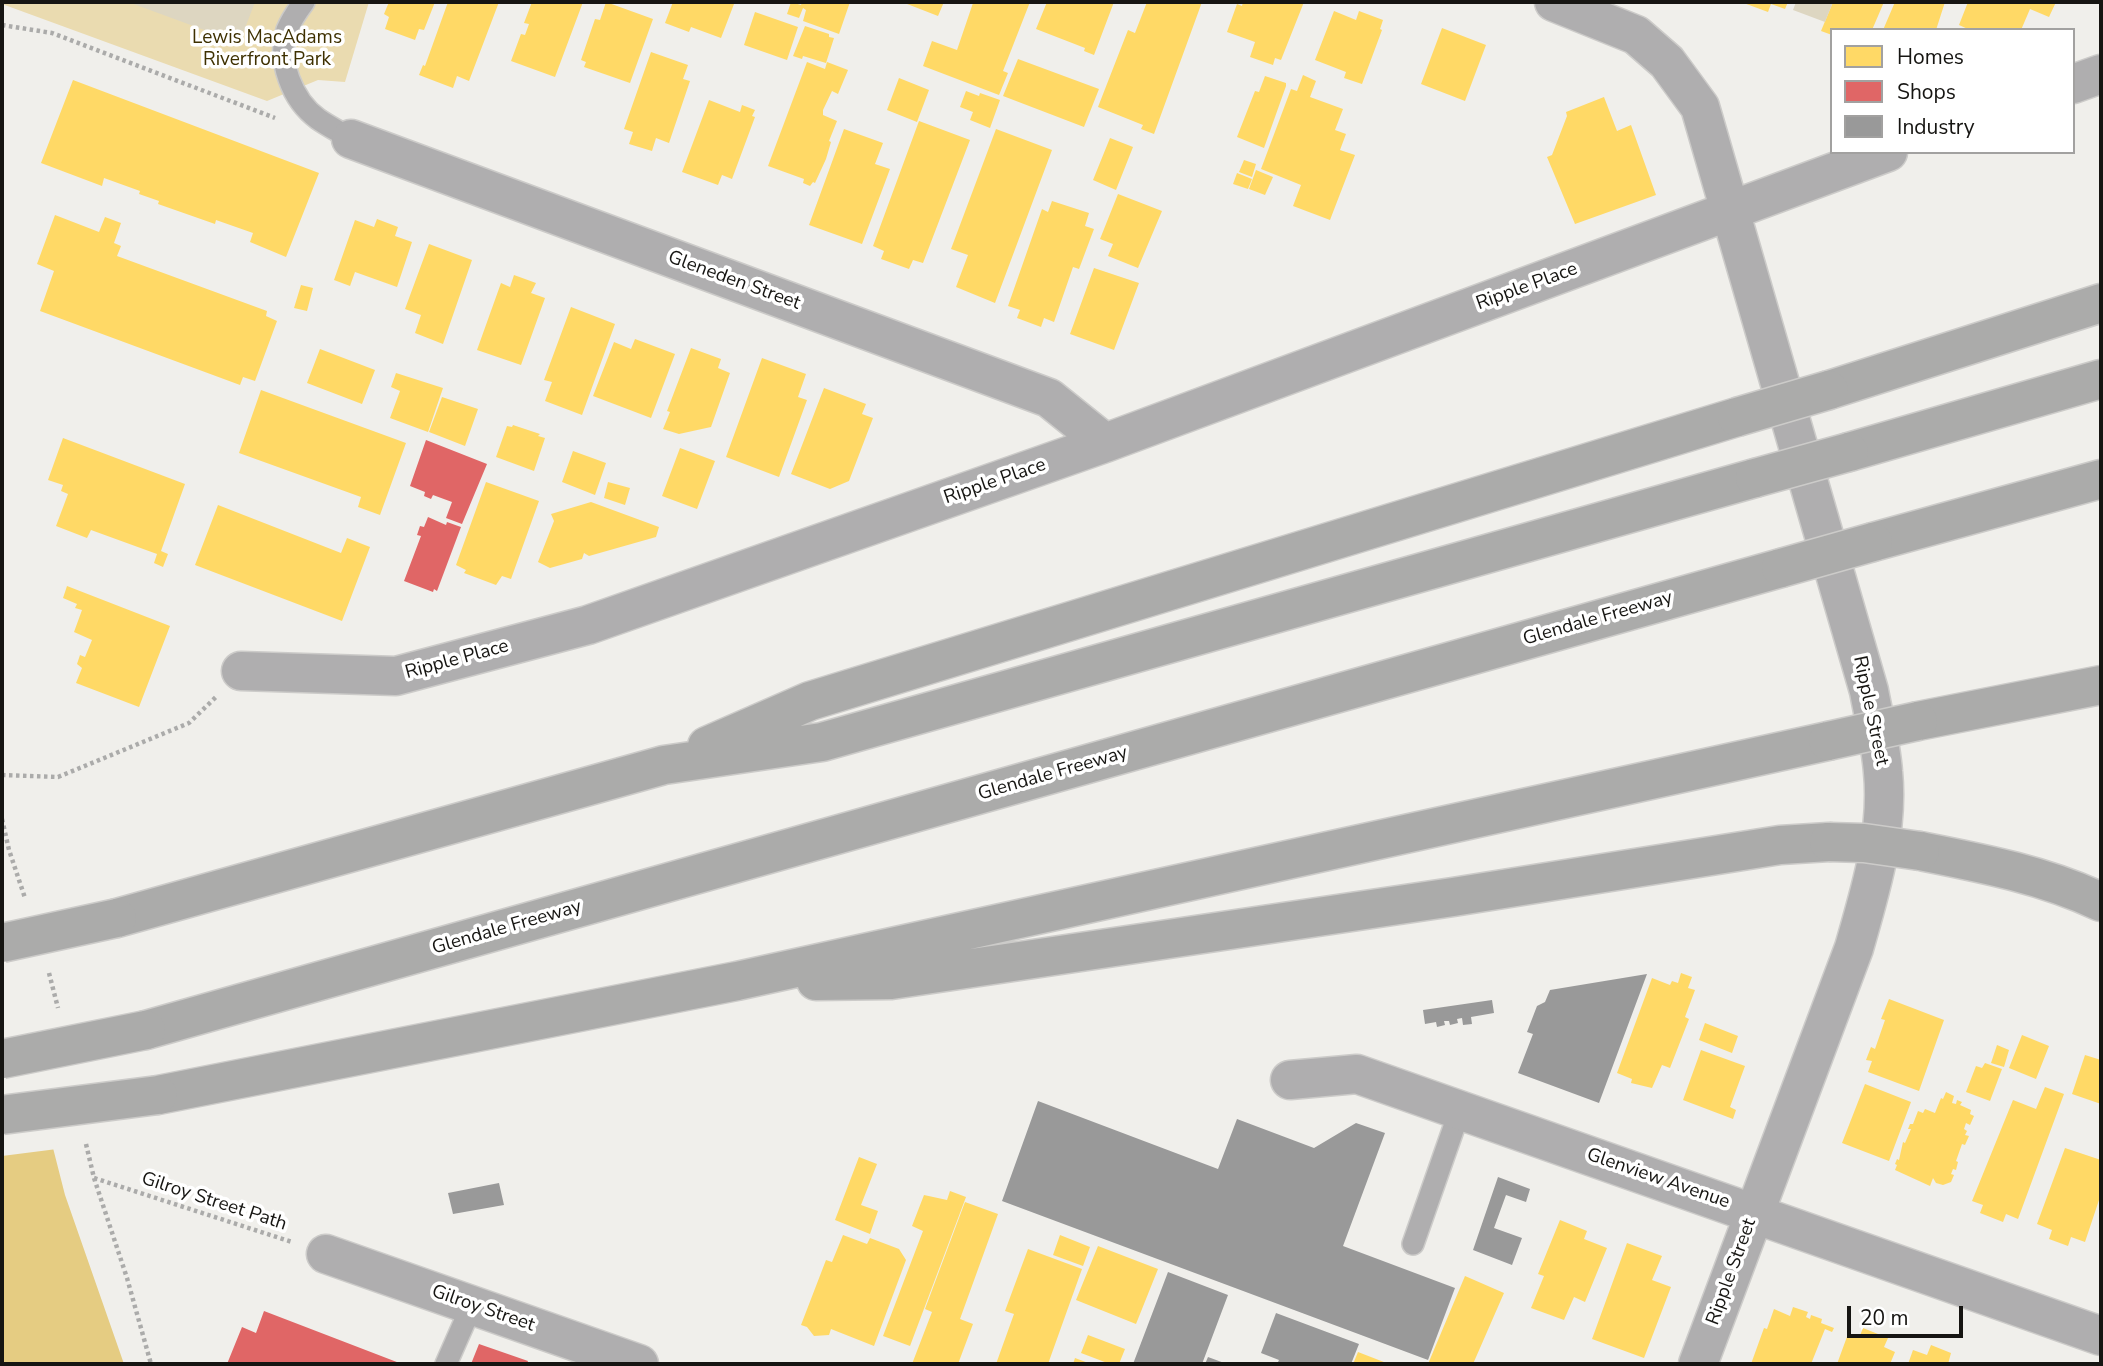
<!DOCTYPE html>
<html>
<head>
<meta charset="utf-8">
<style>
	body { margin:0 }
	#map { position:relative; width:2103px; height:1366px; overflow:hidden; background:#f0efeb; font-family:"Nunito Sans",sans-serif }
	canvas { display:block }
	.frame { position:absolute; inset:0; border:4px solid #161512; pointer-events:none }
	.legend { position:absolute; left:1830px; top:28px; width:245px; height:126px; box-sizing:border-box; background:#fff; border:2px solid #a2a1a0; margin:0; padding:9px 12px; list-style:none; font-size:21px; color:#161512 }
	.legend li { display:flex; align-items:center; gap:14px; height:35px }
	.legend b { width:35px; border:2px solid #a2a1a0 }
	.scale { position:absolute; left:1847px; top:1306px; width:116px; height:32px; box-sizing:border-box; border:4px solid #161512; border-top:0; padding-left:9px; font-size:21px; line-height:24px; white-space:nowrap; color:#161512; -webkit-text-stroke:5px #fff; paint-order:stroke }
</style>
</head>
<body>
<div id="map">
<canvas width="2103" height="1366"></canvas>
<div class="frame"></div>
<ul class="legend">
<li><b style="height:19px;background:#ffd966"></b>Homes</li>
<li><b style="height:19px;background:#e06666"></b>Shops</li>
<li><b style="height:19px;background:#999"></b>Industry</li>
</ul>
<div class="scale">20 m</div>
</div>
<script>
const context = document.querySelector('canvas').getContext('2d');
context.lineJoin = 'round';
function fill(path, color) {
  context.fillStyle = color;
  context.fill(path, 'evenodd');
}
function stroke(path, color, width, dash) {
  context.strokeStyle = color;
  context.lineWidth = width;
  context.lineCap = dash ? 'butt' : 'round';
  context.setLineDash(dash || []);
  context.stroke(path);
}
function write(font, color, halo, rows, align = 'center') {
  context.font = font + ' "Nunito Sans",sans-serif';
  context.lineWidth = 7;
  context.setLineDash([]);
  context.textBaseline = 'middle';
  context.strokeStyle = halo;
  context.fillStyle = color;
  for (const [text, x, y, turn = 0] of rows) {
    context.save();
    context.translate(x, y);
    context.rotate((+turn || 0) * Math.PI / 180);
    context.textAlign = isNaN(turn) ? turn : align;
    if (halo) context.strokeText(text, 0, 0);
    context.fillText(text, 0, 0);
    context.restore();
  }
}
const green = new Path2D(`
	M2,2H369L345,82L318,80L267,101L2,4Z`);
const water = new Path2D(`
	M2,948L65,1195L124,1364H2Z`);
const pier = new Path2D(`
	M2,945L5,947L57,1149L2,1156Z`);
const homes = new Path2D(`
	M389,2H435L424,30L419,29L415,40L385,29L389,17L384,14Z
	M448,2H499L469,81L457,76L453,88L419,75L423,65L425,66Z
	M532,2H583L555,77L511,61L521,34L525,35L529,24L524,23Z
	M606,2L653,19L630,83L584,67L586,62L581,60L595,19L600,20Z
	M673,2H727L734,4L721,38L691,27L689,32L665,23Z
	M791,2L801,5L802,2H850L839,34L803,21L806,10L803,8L799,18L787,14Z
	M902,2H944L938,16Z
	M976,2H1030L1003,71L1008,73L999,95L923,66L932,41L957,50L973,3Z
	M1047,2H1114L1094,55L1084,51L1085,48L1036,29Z
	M1147,2H1202L1154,134L1141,129L1143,125L1098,107L1128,30L1135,33Z
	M1243,2H1304L1281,60L1275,58L1273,65L1250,57L1255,42L1227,32L1237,4L1242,6Z
	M1741,2H1788L1785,9L1771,4L1768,12Z
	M1833,2H1884L1872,30H1832V35L1821,31Z
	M1895,2H1945L1936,30H1883Z
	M1968,2H2056L2049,17L2030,9L2021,30H1970L1959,25Z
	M1334,11L1356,20L1359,11L1383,20L1380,29L1382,30L1362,84L1344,78L1346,72L1315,60Z
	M755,12L798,27L787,60L744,45Z
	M805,26L829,34V37L834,38L826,63L803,56L802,59L793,56Z
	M1442,28L1486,45L1465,101L1421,84Z
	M651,52L688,65L683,79L690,81L669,143L656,138L652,151L629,144L633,132L624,129Z
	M1018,59L1099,89L1084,127L1003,96Z
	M807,62L825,69L827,62L848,70L838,94L832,91L823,110V115L837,121L829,141L831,142L826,159L815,183L813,182L810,186L803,183L804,179L768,166Z
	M1303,75L1316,81L1310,97L1343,109L1335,130L1346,134L1340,150L1355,155L1330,220L1293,206L1301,185L1261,169L1291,89L1297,91Z
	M1265,76L1286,83V86L1264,148L1237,137L1255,91L1259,92Z
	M899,78L929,90L917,122L887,110Z
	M73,80L319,173L286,257L250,242L253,233L216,220L215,224L158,204L159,201L139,194L140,191L104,178L102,186L41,163Z
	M966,91L979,96L980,93L1000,100L990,128L970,120L973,112L960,107Z
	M1604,97L1617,131L1631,125L1656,195L1575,224L1547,157L1552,155L1567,116L1566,112Z
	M709,100L740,112L742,105L755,110L752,116L755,117L732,179L722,175L718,185L682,172Z
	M919,121L970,140L923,263L913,260L909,269L881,259L884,251L873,246Z
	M844,129L883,143L875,164L890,169L862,244L809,225Z
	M996,129L1052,150L995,303L956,287L968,255L951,249Z
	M1110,138L1133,147L1116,190L1093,180Z
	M1244,160L1256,164L1252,177L1239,172Z
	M1256,170L1273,177L1265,195L1249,189Z
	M1237,173L1252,179L1248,189L1233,184Z
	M1118,194L1162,211L1138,268L1108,256L1113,244L1100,239Z
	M1052,201L1089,213L1085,226L1094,229L1079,269L1073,267L1054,322L1044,318L1041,327L1017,318L1020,310L1008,306L1042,209L1048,212Z
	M55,215L99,232L105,217L121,223L114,243L121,246L117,256L267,311L266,316L277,321L255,381L243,377L240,385L40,311L54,271L37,264Z
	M377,219L398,227L395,236L412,242L397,287L355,272L350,286L334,280L355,220L374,227Z
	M429,244L472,260L443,344L415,333L421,315L405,309Z
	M1094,268L1139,283L1114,350L1070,334Z
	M514,275L536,283L531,293L545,298L521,365L477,350L501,283L510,287Z
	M301,285L313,288L307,311L294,308Z
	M571,307L615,324L582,415L545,401L552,382L544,380Z
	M635,339L675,354L651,418L593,396L614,342L631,349Z
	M691,348L721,359L718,368L730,373L711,427L679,434L663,429L670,412L667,411Z
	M320,349L375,370L362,404L307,383Z
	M762,358L806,374L798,397L807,400L779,477L726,457Z
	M396,373L443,388L428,432L390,418L400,391L391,387Z
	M824,388L866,404L862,414L873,418L849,481L830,489L791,474Z
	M261,390L406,443L380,515L358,507L361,497L239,453Z
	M442,397L478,409L465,446L429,432Z
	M513,425L540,434L538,436L545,438L534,471L496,457L507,426L512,427Z
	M63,438L185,484L161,551L168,554L163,567L154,563L157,554L91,530L87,538L56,526L68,494L61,491L63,485L48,480Z
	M680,448L715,461L697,509L662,496Z
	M573,451L606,463L595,495L562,482Z
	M486,482L539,501L511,579L502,576L496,585L464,573L466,570L456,565Z
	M608,482L630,488L625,505L604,498Z
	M591,502L659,527L656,537L589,556L584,553L582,559L550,568L538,562L554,521L551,514Z
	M218,505L341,553L347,538L370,547L342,621L195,565Z
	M67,586L170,626L139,707L76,683L82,668L77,664L80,655L85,657L92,640L74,632L82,610L75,608L77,604L63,598Z
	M1681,973L1692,977L1688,988L1695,990L1685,1017L1689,1019L1670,1068L1662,1065L1652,1088L1631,1083L1632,1079L1617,1073L1652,978L1670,985L1672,981L1678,983Z
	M1889,999L1944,1020L1919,1091L1868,1072L1872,1061L1866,1060L1871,1047L1875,1049L1885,1020L1881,1019Z
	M1705,1023L1738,1036L1732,1053L1699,1040Z
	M2022,1035L2049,1046L2036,1079L2009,1068Z
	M1997,1045L2009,1050L2004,1067L1991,1063Z
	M1701,1050L1745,1066L1730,1107L1736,1110L1733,1119L1683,1100Z
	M2085,1055L2101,1060V1104L2072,1094Z
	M1985,1063L2002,1069L1990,1101L1966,1092L1976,1066L1982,1068Z
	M1865,1084L1911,1102L1889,1161L1842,1143Z
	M2045,1087L2064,1094L2018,1219L2006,1214L2003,1222L1980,1213L1983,1205L1972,1201L2013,1100L2036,1109Z
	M1946,1092L1954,1096L1952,1103L1956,1104L1957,1100L1962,1102L1960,1105L1971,1110L1970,1114L1974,1116L1970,1125L1966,1123L1964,1129L1967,1131L1965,1135L1969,1136L1965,1145L1962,1144L1956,1161L1958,1162L1956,1170L1953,1169L1951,1174L1954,1175L1951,1182L1943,1185L1936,1183L1933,1178L1930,1186L1895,1170L1897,1165L1895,1164L1897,1159L1899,1160L1903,1142L1905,1143L1911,1129H1908L1910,1124H1913L1918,1111L1923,1113L1925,1109L1935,1113L1941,1098L1943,1099Z
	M2065,1148L2101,1160V1194L2085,1242L2071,1237L2068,1246L2049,1239L2052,1230L2037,1224Z
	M859,1157L877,1164L861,1205L878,1211L870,1234L835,1220Z
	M950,1191L966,1197L910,1346L883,1336L923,1231L912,1226L924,1195L947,1200Z
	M965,1202L998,1214L960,1319L973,1324L958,1364H912L932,1312L925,1309Z
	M1560,1220L1587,1231L1584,1239L1607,1248L1585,1302L1574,1297L1564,1320L1531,1308L1544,1276L1538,1274Z
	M843,1235L867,1244L870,1238L899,1249L906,1260L874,1346L831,1329L829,1335L814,1336L807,1327L801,1325L826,1260L832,1262Z
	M1060,1235L1090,1247L1083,1266L1053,1255Z
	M1627,1243L1662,1256L1652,1280L1671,1287L1644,1358L1592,1339Z
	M1098,1246L1158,1269L1136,1324L1076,1300Z
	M1028,1249L1082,1269L1048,1364H996L1014,1314L1005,1311Z
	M1465,1276L1504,1293L1473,1364H1428Z
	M1793,1307L1808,1312L1806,1317L1810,1319L1811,1315L1822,1319L1821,1323L1834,1328L1832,1332L1825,1329L1811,1364H1751L1764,1328L1767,1329L1774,1309L1790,1316Z
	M1863,1328L1888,1338L1884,1347L1895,1352L1890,1364H1837L1848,1334L1859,1338Z
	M1088,1335L1125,1349L1119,1364H1110L1081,1353Z
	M1931,1345L1951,1353L1948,1364H1908L1913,1350L1927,1355Z
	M1358,1352L1389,1364H1353Z
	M1075,1358L1091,1364H1073Z`);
const shops = new Path2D(`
	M426,440L487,464L462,524L446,518L452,502L433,495L431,499L424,496L425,492L410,486Z
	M428,517L446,525L447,522L461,527L437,591L434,589L433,592L404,581L421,536L417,535L420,526L424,527Z
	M264,1311L402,1364H227L242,1327L256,1333Z
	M479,1344L528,1361L527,1364H471Z`);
const industry = new Path2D(`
	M1647,974L1599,1103L1518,1073L1533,1034L1527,1032L1537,1006L1545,1002L1550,990Z
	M1492,1000L1494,1013L1471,1017L1472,1024L1463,1025L1462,1018L1457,1019L1458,1023L1450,1025L1449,1021H1444L1445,1025L1437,1027L1436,1022L1425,1024L1423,1010Z
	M1038,1101L1218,1169L1237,1119L1314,1148L1356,1123L1385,1133L1343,1246L1455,1288L1428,1360L1002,1201Z
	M1498,1177L1530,1189L1526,1202L1506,1195L1494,1228L1522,1238L1512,1265L1473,1250Z
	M499,1183L504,1205L453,1214L448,1193Z
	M1168,1272L1228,1295L1202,1364H1133Z
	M1276,1313L1359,1344L1351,1364H1277L1279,1360L1261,1353Z
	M1208,1357L1227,1364H1205Z`);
const building = new Path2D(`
	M128,2H255L242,36L220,29L218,35Z
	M1796,2H1833L1825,22L1793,10Z`);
const path = new Path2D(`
	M2,25L52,33L275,118
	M2,775L58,777L189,723L216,697
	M2,819L9,850L25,898
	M49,973L58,1008
	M86,1144L94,1178L127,1278L151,1364
	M94,1178L292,1242`);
const lane = new Path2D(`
	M304,2C298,10 291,20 287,30C277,61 292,100 318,119C328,126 340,132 351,139
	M1413,1244L1460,1110
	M446,1364L472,1305`);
const street = new Path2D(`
	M1554,2L1636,35L1667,62L1700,107L1869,691C1874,718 1881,745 1883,772C1889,831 1870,892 1854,948L1698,1364
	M2073,84L2101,74
	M351,139L1049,398L1105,443
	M241,671L396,676L588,625L1105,443L1888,152
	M1290,1080L1357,1074L2101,1336
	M326,1254L639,1364`);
const highway = new Path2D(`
	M1829,390L2101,303
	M1849,452L2101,379
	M1873,542L2101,479
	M1918,721L2101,685
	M707,746L810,701L1737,417
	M1920,851C1981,863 2044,875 2101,902
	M117,918L664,765L822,742L1755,478
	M816,981L891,980L1453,897L1780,845L1829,842
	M146,1030L1781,568
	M158,1095L737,981L1828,741`);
const highwayBridge = new Path2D(`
	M1737,417L1829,390
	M1755,478L1849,452
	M1781,568L1873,542
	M1828,741L1918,721
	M1829,842L1864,843L1920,851
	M2,943L117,918
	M2,1059L146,1030
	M2,1115L158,1095`);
const parkNames = [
	["Lewis MacAdams",267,38],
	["Riverfront Park",267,60]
];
const streetNames = [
	["Gleneden Street",734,281,20],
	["Ripple Place",1527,287,-20],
	["Ripple Place",995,482,-19],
	["Glendale Freeway",1598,619,-16],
	["Ripple Place",457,660,-15],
	["Ripple Street",1870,711,78],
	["Glendale Freeway",1053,774,-16],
	["Glendale Freeway",507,928,-16],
	["Glenview Avenue",1658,1179,19],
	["Gilroy Street Path",214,1202,18],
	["Ripple Street",1732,1272,-70],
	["Gilroy Street",483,1309,19]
];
fill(green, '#eadbb0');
fill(water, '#e5cc82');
fill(pier, '#f0efeb');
fill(homes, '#ffd966');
fill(shops, '#e06666');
fill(industry, '#999');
fill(building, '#ddd6c1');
stroke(lane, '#cccbc9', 24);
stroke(street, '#cccbc9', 41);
stroke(highway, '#cccbc9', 41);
stroke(path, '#ababaa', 4.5, [3.5, 3.5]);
stroke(lane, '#afaeaf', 21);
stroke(street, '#afaeaf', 38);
stroke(highway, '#ababaa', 38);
stroke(highwayBridge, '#cccbc9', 41, []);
stroke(highwayBridge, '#ababaa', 38);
write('19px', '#3e3001', '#fff', parkNames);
write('19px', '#161512', '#fff', streetNames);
</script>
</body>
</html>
